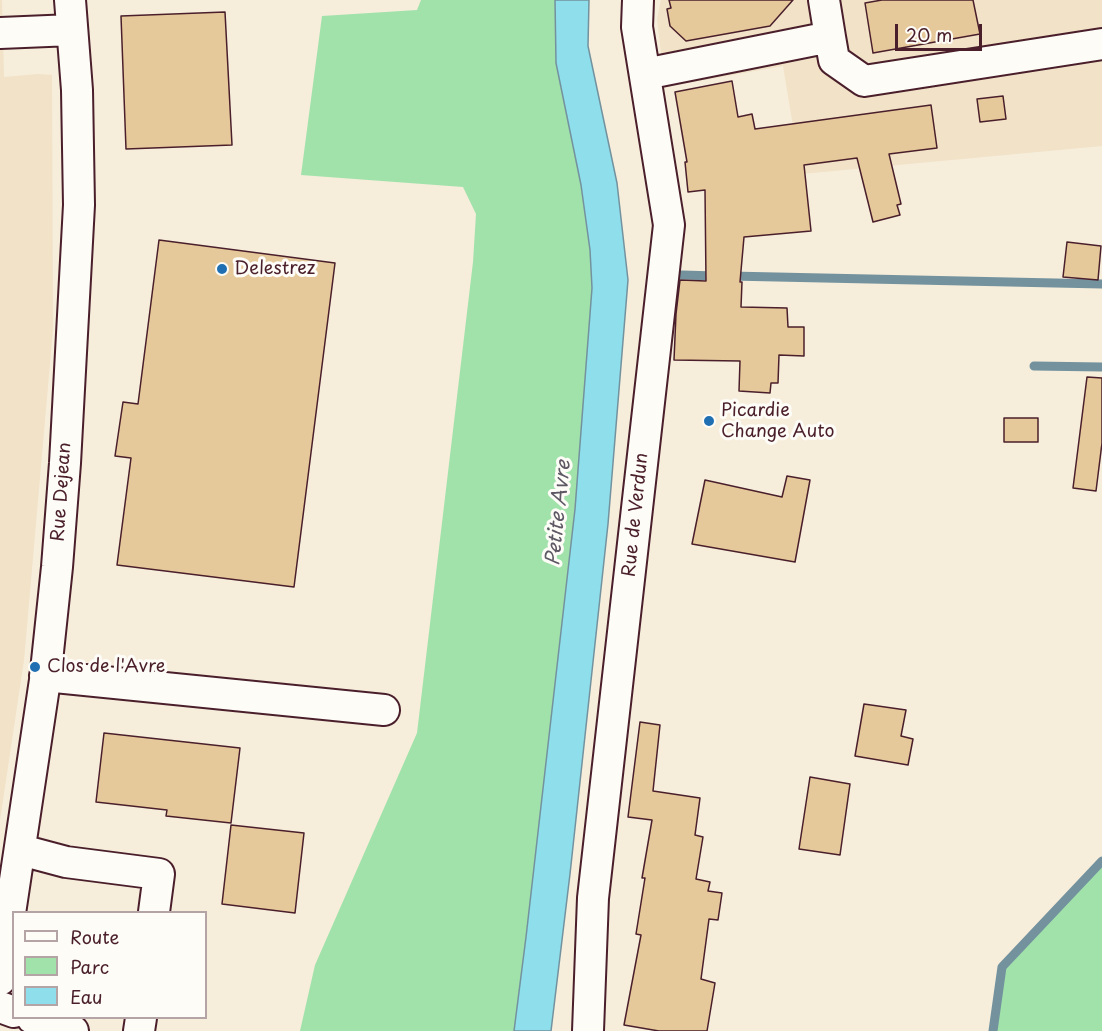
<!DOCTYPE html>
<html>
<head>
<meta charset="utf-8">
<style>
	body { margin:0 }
	#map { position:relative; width:1102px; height:1031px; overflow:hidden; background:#f6eddb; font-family:"Playpen Sans",sans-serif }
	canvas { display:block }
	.legend { position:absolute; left:12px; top:911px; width:195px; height:108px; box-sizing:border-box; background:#fdfcf7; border:2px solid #b5a4a5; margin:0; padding:8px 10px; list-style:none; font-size:18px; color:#4a1f2b }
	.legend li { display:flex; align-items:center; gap:12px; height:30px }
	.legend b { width:30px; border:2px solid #b5a4a5 }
	.scale { position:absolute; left:895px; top:24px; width:87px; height:27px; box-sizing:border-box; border:3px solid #4a1f2b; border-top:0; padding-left:8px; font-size:18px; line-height:21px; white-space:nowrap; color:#4a1f2b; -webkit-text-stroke:4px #fdfcf7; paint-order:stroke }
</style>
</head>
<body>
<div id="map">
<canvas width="1102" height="1031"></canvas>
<ul class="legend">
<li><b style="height:8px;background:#fdfcf7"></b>Route</li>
<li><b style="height:16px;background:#a1e2ab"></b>Parc</li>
<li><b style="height:16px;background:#8edeeb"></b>Eau</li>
</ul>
<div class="scale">20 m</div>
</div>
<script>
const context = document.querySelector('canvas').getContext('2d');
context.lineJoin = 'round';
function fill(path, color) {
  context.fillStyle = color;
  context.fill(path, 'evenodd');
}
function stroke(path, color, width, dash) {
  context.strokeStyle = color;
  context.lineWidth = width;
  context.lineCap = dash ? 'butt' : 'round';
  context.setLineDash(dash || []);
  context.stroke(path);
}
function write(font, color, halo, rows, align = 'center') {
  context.font = font + ' "Playpen Sans",sans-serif';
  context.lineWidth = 6;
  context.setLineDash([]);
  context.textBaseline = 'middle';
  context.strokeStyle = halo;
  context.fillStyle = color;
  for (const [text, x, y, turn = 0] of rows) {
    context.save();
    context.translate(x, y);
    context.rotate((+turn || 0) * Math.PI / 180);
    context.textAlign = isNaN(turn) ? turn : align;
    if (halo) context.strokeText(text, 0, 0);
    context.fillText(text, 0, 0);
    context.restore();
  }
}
const built = new Path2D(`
	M0,0H2L4,77L38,74L52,75L53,329L24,660L0,820Z
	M661,0H1102V146L801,174L783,66L665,87L657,19Z`);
const green = new Path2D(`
	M421,0H555L556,64L581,185L590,250L592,288L575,509L526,937L514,1031H300L315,965L417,733L473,262L476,214L463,187L301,175L322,16L417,10Z
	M1102,861V1031H993L1002,967Z`);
const water = new Path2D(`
	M555,0H589L588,46L617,183L628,280L608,524L570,874L551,1031H514L526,937L575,509L592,288L590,250L581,185L556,63Z`);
const stream = new Path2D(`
	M682,275L716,276
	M730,276L1102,284
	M1034,366L1102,367
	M993,1031L1002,967L1102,861`);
const building = new Path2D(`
	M669,0H793L770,26L686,41L670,26L667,9L671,8Z
	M882,0H973L980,34L873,53L865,3Z
	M225,12L232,145L126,149L121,16Z
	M732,81L738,117L752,114L755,129L931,105L937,148L889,154L901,204L897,205L900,215L873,222L857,158L804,165L811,231L744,237L740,282H742L741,307L787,308L788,327H804V356L779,355L778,383H771L770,393L739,391L740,361L674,360L676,314L680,280L706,281L705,190L688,192L685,162H687L675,92Z
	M1003,96L1006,119L980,122L977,99Z
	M159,240L335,263L294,587L117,565L131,458L115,456L123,402L138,404Z
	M1067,242L1101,246L1098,280L1063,277Z
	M1087,377L1102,378V443L1096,491L1073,488Z
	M1004,418H1038V442H1004Z
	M787,476L810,480L795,562L692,544L705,480L782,497Z
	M864,704L906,710L901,736L913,739L908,765L855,756Z
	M640,722L660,725L653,791L700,798L695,835L703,837L696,879L710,882L708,891L722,893L718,920L709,919L701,979L715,983L707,1031H659L624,1025L641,935L636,934L645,878H642L652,820L628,817Z
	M104,733L240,748L231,823L166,816L167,810L96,802Z
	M810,777L850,784L840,855L799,849Z
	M231,825L304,833L295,913L222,904Z`);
const minor = new Path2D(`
	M0,33L72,30
	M830,37L834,60L864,81L1102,44
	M645,74L830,37L824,0
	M45,676L384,710
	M21,850L66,862L159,874L154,912
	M0,980L45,680L57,567L65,463L79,205L77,90L70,0
	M0,1007L14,1012
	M32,1018L73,1031
	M139,1031L141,1018
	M588,1031L593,898L669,225L637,27L638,0`);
const markers = [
	[222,269,6,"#1f6fb2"],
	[709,421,6,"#1f6fb2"],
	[35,667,6,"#1f6fb2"]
];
const poiNames = [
	["Delestrez",234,269],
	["Picardie",721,411],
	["Change Auto",721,432],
	["Clos de l'Avre",47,667]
];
const streetNames = [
	["Rue Dejean",62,492,-86],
	["Rue de Verdun",636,515,-84]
];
const waterNames = [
	["Petite Avre",559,513,-84]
];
fill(built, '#f1e2c8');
fill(green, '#a1e2ab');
fill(water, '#8edeeb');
stroke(water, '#73929e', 1.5);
stroke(stream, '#73929e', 9);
fill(building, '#e6c99a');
stroke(building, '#4a1f2b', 1.5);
stroke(minor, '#4a1f2b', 34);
stroke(minor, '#fdfcf7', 30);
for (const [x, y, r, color] of markers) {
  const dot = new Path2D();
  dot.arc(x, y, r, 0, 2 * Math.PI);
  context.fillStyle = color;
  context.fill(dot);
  stroke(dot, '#fdfcf7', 2);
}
write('18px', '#4a1f2b', '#fdfcf7', poiNames, 'left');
write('18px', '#4a1f2b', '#fdfcf7', streetNames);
write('italic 20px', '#5e5865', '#fdfcf7', waterNames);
</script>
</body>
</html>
